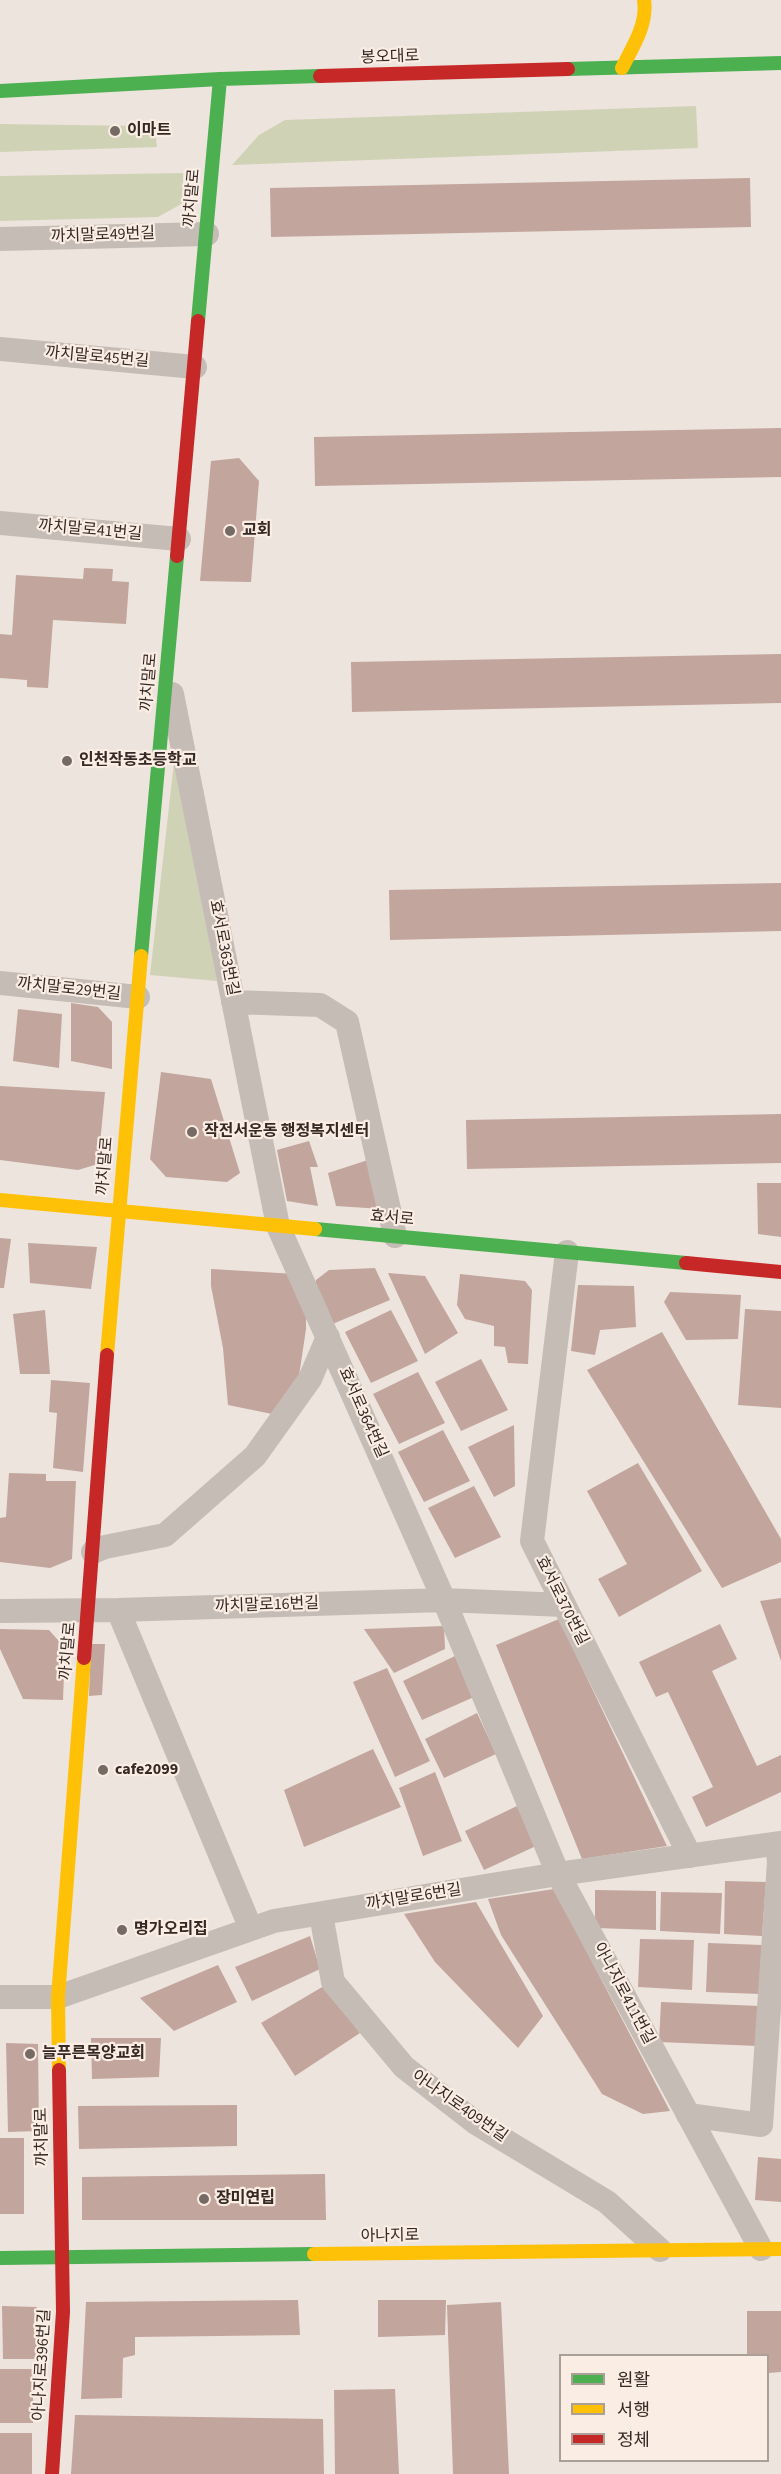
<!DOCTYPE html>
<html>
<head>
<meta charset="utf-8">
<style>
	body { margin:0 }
	#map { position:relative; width:781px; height:2474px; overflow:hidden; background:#ede4dd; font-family:"Source Sans 3","Noto Sans KR",sans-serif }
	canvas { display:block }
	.legend { position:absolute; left:559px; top:2354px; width:210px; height:108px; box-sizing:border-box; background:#faede3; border:2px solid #ac9f97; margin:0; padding:8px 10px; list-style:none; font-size:18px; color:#362925 }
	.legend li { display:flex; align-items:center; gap:12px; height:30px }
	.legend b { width:30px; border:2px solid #ac9f97 }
</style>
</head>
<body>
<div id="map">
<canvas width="781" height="2474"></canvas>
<ul class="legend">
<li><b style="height:8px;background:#4caf50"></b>원활</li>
<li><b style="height:8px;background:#ffc107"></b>서행</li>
<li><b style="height:8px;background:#c62828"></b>정체</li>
</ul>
</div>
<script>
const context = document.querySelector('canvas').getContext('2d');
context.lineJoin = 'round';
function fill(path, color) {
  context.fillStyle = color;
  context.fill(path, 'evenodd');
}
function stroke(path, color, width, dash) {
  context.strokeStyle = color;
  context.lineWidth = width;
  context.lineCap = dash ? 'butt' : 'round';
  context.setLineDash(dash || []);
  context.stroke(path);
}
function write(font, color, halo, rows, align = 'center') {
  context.font = font + ' "Source Sans 3","Noto Sans KR",sans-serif';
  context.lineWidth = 4.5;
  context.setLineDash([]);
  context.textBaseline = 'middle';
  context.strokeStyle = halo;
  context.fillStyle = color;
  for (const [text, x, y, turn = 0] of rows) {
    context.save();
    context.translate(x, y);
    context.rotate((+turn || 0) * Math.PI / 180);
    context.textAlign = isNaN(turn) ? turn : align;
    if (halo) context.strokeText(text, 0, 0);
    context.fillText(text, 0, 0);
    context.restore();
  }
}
const green = new Path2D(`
	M696,106L698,148L232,165L259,135L285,120Z
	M0,124L142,126L155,129L157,147L0,152Z
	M183,173V203L158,217L0,221V176Z
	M174,762L217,981L150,975Z`);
const building = new Path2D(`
	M750,178L751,227L271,237L270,188Z
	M781,428V477L315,486L314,437Z
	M239,458L259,481L251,582L200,581L211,461Z
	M84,568L113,569L112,581L129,582L126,624L53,620L48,688L27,687V680L0,678V634L12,635L16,575L83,579Z
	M781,654V703L352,712L351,662Z
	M781,883V931L390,940L389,890Z
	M71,1003L98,1007L112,1022V1069L71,1061Z
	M18,1009L62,1014L59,1068L13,1061Z
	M161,1072L211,1079L240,1173L227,1182L166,1177L150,1159Z
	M0,1086L105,1092L98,1164L78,1170L0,1160Z
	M781,1114V1163L467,1169L466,1120Z
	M309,1141L318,1167H310L318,1206L287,1201L277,1150Z
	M371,1159L382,1209L336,1206L328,1173Z
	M757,1183H781V1237L758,1234Z
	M0,1238L11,1239L4,1288H0Z
	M28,1243L97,1247L91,1289L30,1283Z
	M375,1268L390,1300L330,1325L314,1294L316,1280L329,1270Z
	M211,1269L296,1274L306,1296V1329L299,1376L277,1415L228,1405L223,1348L211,1286Z
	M388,1273L425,1276L458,1333L425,1354Z
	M460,1274L525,1281L532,1290L528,1364L508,1363L505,1347L494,1346V1326L465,1319L457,1305Z
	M578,1285L634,1286L636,1327L600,1330L595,1355L571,1351Z
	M670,1292L741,1295L738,1339L686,1340L664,1302Z
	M745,1309L781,1311V1408L738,1405Z
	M45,1310L50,1374H20L13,1314Z
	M391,1310L418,1361L371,1383L345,1332Z
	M662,1332L781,1539V1562L722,1588L587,1370Z
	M481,1359L508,1410L461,1431L435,1382Z
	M418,1372L445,1423L399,1444L373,1394Z
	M51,1380L90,1383L83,1472L53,1468L57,1413L49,1412Z
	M514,1425L515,1486L494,1497L468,1447Z
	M443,1430L470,1481L424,1502L398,1452Z
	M638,1463L702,1571L619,1617L598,1579L627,1564L587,1491Z
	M9,1473L46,1474V1481H76L72,1559L50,1568L0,1562V1518L6,1517Z
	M474,1486L501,1537L455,1558L428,1508Z
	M781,1598V1661L760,1601Z
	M559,1619L667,1846L582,1859L496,1645Z
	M720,1624L737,1659L712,1671L757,1766L781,1755V1792L706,1827L692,1797L713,1787L668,1692L656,1697L639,1662Z
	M444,1626L445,1649L394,1673L364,1629Z
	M0,1629L49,1630L65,1648L63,1700L23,1699L0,1649Z
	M91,1644H105L102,1695L89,1696Z
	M455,1656L474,1697L422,1720L403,1681Z
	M387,1668L430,1761L395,1777L353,1682Z
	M477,1713L496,1754L444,1778L425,1739Z
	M373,1749L401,1807L304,1847L284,1790Z
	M435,1772L462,1841L423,1856L399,1788Z
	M517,1806L536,1846L484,1870L465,1831Z
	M725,1881L766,1882L762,1936L724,1934Z
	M554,1889L670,2111L643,2114L602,2094L501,1935L488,1899Z
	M595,1890L656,1891V1930L595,1928Z
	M661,1892L722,1893L720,1934L660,1931Z
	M476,1902L543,2016L518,2048L435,1962L404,1914Z
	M310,1936L320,1969L252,2001L235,1967Z
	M640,1939L694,1940L692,1990L638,1987Z
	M708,1943L762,1945L760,1994L706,1992Z
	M218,1965L237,2002L174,2031L140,1998Z
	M324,1986L360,2033L295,2076L261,2023Z
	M661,2002L760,2006L758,2046L659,2042Z
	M91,2038H161L159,2077L92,2079Z
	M6,2043L38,2044L39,2131L8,2132Z
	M237,2105V2146L79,2149L78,2106Z
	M0,2138H24V2214H0Z
	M758,2157L781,2159V2202L755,2200Z
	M325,2174L326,2220H82V2177Z
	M298,2300L300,2335L135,2337V2355L123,2358L122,2398L81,2399L86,2302Z
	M378,2300H446L445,2335L378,2337Z
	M501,2302L509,2474H453L447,2305Z
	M2,2306L37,2307V2359H3Z
	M747,2311H781V2372L768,2373V2356H747Z
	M0,2369H33V2423H0Z
	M395,2389L399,2474H335L334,2390Z
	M75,2415L323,2419L324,2474H71Z
	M0,2433H32V2474H0Z`);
const street = new Path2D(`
	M0,239L207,234
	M0,349L195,367
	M0,523L179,539
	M172,694L278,1226L444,1600L558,1874L761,2249
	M0,983L138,997
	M233,1002L320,1005L347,1022L395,1236
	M567,1252L532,1541L690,1856
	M93,1552L105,1547L165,1535L255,1456L310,1379L328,1337
	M118,1610L251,1929
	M0,1611L118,1610L444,1600L564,1605
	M321,1914L333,1982L404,2067L476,2123L607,2202L660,2250
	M0,1997H58L274,1921L558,1874L781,1843
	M688,2115L761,2125L779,1862L777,1844`);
const fast = new Path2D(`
	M568,69L781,63
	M0,91L220,79L320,76
	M198,321L220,79
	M141,956L177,556
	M315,1229L686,1263
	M0,2258L314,2254`);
const slow = new Path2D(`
	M622,68C632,48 648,24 644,0
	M0,1200L315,1229
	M107,1355L141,956
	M59,2070L58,1997L84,1658
	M314,2254L781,2249`);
const jam = new Path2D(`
	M320,76L568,69
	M177,556L198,321
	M686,1263L781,1272
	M84,1658L107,1355
	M52,2474L63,2312L59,2070`);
const markers = [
	[115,131,6,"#766a65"],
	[230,531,6,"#766a65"],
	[67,761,6,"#766a65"],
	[192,1132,6,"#766a65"],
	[103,1770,6,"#766a65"],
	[122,1930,6,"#766a65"],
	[30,2054,6,"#766a65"],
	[204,2199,6,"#766a65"]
];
const streetNames = [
	["봉오대로",390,58,-2],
	["까치말로",193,198,-85],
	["까치말로49번길",103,236,-2],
	["까치말로45번길",97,358,5],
	["까치말로41번길",90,531,5],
	["까치말로",150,682,-85],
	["효서로363번길",223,948,79],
	["까치말로29번길",69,990,6],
	["까치말로",106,1166,-85],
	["효서로",392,1219,5],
	["효서로364번길",362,1413,66],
	["효서로370번길",561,1601,63],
	["까치말로16번길",267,1606,-2],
	["까치말로",69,1651,-85],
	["까치말로6번길",414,1898,-9],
	["아나지로411번길",623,1994,62],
	["아나지로409번길",459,2107,35],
	["까치말로",43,2137,-91],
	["아나지로",390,2237,-1],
	["아나지로396번길",43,2365,-87]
];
const poiNames = [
	["이마트",127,131],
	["교회",242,531],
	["인천작동초등학교",79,761],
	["작전서운동 행정복지센터",204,1132],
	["cafe2099",115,1770],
	["명가오리집",134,1930],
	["늘푸른목양교회",42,2054],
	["장미연립",216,2199]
];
fill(green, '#d0d2b6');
fill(building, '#c2a59d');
stroke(street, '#c5bcb6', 24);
stroke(fast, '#4caf50', 14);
stroke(slow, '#ffc107', 14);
stroke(jam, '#c62828', 14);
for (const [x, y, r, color] of markers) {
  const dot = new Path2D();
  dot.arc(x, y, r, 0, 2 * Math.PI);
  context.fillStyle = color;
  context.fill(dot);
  stroke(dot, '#faede3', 2);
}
write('16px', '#362925', '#faede3', streetNames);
write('bold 16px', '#362925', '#faede3', poiNames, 'left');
</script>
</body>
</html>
